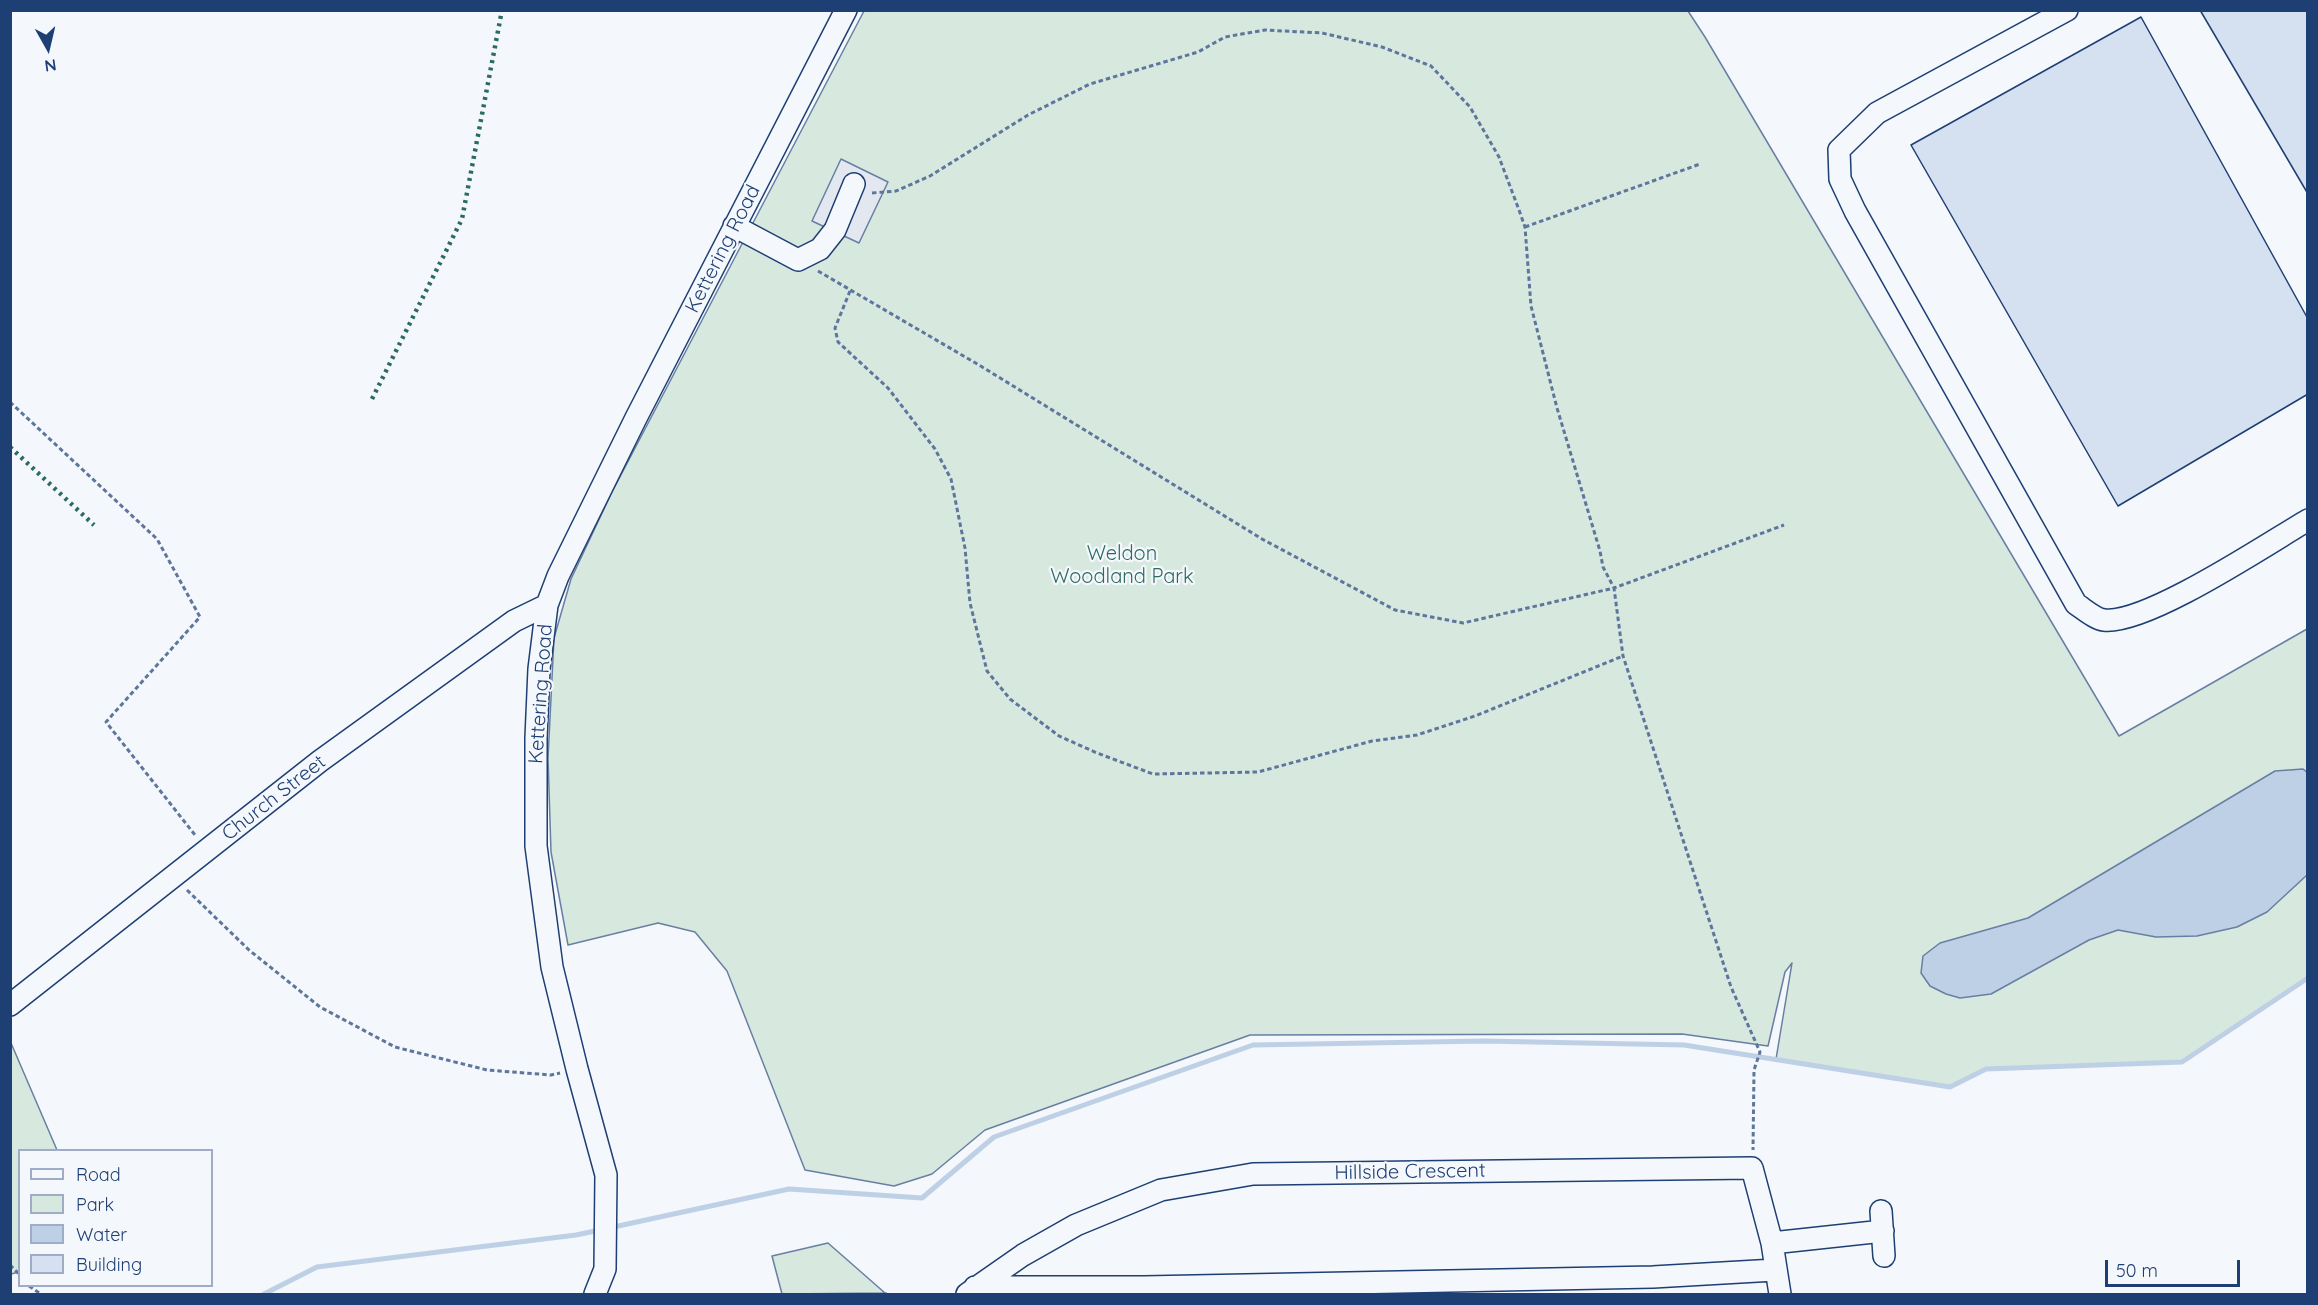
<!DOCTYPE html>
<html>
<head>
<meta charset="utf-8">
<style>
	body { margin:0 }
	#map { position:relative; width:2318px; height:1305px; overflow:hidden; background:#f4f7fb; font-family:Quicksand,sans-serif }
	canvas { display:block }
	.frame { position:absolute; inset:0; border:12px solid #1d3f73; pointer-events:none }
	.legend { position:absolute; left:18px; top:1149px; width:195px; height:138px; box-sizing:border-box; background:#f4f7fb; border:2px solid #9eadc5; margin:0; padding:8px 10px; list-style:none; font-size:18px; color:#1d3f73 }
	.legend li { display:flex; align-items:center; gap:12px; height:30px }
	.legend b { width:30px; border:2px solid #9eadc5 }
	.north { position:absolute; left:18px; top:18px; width:60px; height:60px; -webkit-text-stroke:4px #f4f7fb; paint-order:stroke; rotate:172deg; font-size:16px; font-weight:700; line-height:24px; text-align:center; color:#1d3f73 }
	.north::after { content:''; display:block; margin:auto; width:21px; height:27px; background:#1d3f73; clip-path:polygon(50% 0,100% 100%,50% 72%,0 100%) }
	.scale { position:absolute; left:2105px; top:1260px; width:135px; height:27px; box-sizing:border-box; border:3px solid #1d3f73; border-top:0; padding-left:8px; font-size:18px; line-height:21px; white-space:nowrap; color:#1d3f73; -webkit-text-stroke:4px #f4f7fb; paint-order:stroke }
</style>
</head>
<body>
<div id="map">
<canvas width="2318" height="1305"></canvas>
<div class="frame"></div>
<ul class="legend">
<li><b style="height:8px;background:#f4f7fb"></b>Road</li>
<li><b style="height:16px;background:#d7e8df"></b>Park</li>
<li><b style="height:16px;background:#bed0e5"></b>Water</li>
<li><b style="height:16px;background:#d5e0f0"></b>Building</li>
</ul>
<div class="north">N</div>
<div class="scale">50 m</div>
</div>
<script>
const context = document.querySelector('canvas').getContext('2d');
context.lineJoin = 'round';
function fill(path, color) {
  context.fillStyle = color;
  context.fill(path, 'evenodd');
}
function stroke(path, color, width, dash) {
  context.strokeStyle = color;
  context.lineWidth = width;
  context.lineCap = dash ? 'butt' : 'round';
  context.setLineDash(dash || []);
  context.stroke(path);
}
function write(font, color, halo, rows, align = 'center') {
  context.font = font + ' Quicksand,sans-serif';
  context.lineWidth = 4.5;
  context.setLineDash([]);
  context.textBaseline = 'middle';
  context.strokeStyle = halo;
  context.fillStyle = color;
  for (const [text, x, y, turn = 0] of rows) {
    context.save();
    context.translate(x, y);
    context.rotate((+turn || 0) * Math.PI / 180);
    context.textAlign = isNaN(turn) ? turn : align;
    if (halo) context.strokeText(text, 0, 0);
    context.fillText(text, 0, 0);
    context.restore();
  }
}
const green = new Path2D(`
	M864,11H1688L1705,37L2119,736L2307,629V978L2182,1062L1986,1069L1950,1087L1776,1059L1792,963L1785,972L1768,1046L1682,1034L1250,1035L985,1130L932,1174L894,1186L805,1170L727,971L695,932L658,923L568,945L551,852L548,758L554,638L571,579L612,492Z
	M11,1043L57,1150H20L19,1272L11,1274Z
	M828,1243L885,1293L782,1294L772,1256Z`);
const parking = new Path2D(`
	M841,159L888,182L859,243L812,221Z`);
const water = new Path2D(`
	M2303,769L2308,773L2307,875L2267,912L2237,927L2197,936L2156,937L2118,930L2089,940L1991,994L1960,998L1946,994L1930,986L1921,973L1923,956L1940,943L2028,918L2275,771Z`);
const stream = new Path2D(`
	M609,1228L789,1189L922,1198L994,1137L1253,1045L1484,1041L1684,1045L1950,1087L1986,1069L2182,1062L2308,978
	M264,1294L317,1267L576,1235L600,1230`);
const building = new Path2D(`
	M2200,10H2308V194Z
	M2141,17L2308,319V394L2118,506L1911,145Z`);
const path = new Path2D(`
	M872,193L896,191L930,176L1028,115L1090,84L1198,52L1225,37L1265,30L1322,33L1382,47L1431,66L1470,107L1499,157L1519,210L1525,227L1531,306L1557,408L1600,551L1603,567L1614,588L1784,525
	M1525,227L1700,164
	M818,271L979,365L1262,539L1395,610L1463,623L1614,588L1623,656L1731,987L1760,1052L1754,1070L1753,1150
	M850,291L835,328L838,342L888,388L935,449L951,479L965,548L970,603L987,671L1010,699L1059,736L1097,753L1153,774L1258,772L1372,741L1417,735L1475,716L1623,656
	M10,402L157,539L200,617L106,722L195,835
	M187,890L249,950L320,1007L395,1047L487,1070L551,1075L560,1073
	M10,1265L20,1275
	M29,1286L41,1294
	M885,1293L886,1294`);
const minor = new Path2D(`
	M2067,10L1877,113L1839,150L1840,179L1855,211L2076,604C2084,609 2095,619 2104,620C2146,625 2267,544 2308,520
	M734,226L798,260L820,249L835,230L854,184
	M10,1005L320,761L514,621L547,605
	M1881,1211L1884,1256
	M1772,1243L1883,1231
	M975,1287H1144L1653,1277L1775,1270
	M595,1294L605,1269L606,1175L577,1069L552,967L536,846V738L539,669L547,605L558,576L636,418L846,10
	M967,1294L1023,1255L1076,1225L1161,1190L1253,1174L1752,1168L1772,1243L1780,1294`);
const hedge = new Path2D(`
	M372,399L462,219L502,10
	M10,447L94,525`);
const streetNames = [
	["Kettering Road",723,249,-63],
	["Kettering Road",541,694,-86],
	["Church Street",274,798,-38],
	["Hillside Crescent",1410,1172,-1]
];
const parkNames = [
	["Weldon",1122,554],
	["Woodland Park",1122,577]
];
fill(green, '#d7e8df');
stroke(green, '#687fa3', 1.5);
fill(parking, '#e3e8f0');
stroke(parking, '#687fa3', 1.5);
fill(water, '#bed0e5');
stroke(water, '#687fa3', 1.5);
stroke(stream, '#bed0e5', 5);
fill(building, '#d5e0f0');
stroke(building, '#1d3f73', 1.5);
stroke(minor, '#1d3f73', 24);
stroke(path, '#5e769c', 3, [4.5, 3]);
stroke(minor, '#f4f7fb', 21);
stroke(hedge, '#2c6c60', 4.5, [3, 4.5]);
write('20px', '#1d3f73', '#f4f7fb', streetNames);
write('20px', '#2c6c60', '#f4f7fb', parkNames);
</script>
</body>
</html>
